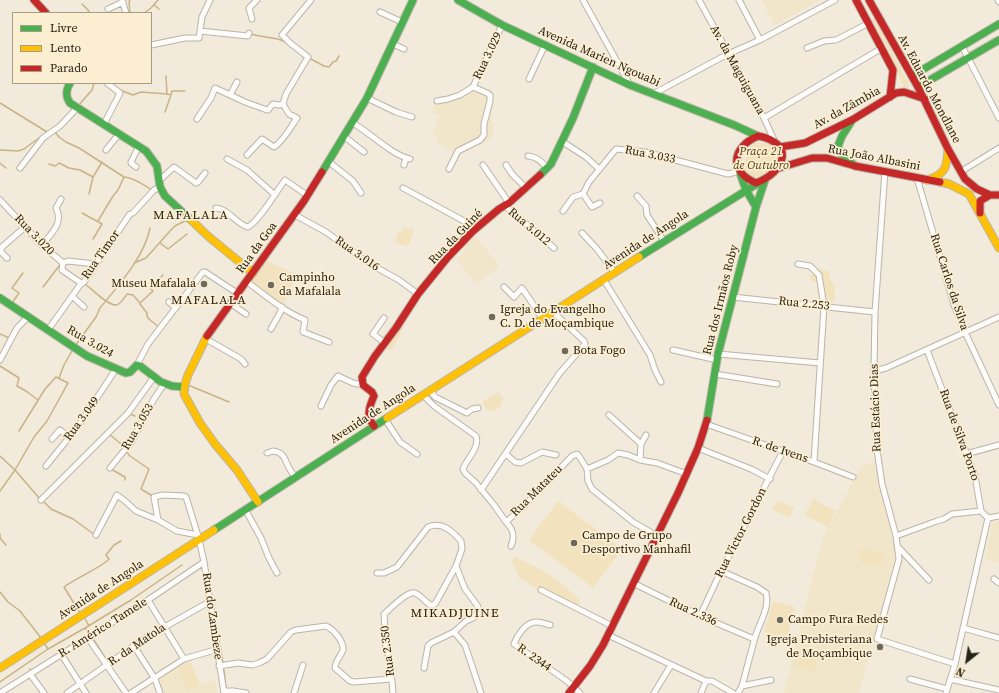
<!DOCTYPE html>
<html>
<head>
<meta charset="utf-8">
<style>
	body { margin:0 }
	#map { position:relative; width:999px; height:693px; overflow:hidden; background:#f2eadb; font-family:"Source Serif 4",serif }
	canvas { display:block }
	.legend { position:absolute; left:12px; top:12px; width:140px; height:72px; box-sizing:border-box; background:#fceed1; border:1px solid #a79d87; margin:0; padding:5px 7px; list-style:none; font-size:12px; color:#272318 }
	.legend li { display:flex; align-items:center; gap:8px; height:20px }
	.legend b { width:20px; border:1px solid #a79d87 }
	.north { position:absolute; left:947px; top:641px; width:40px; height:40px; -webkit-text-stroke:3px #fceed1; paint-order:stroke; rotate:210deg; font-size:11px; font-weight:700; line-height:16px; text-align:center; color:#272318 }
	.north::after { content:''; display:block; margin:auto; width:14px; height:18px; background:#272318; clip-path:polygon(50% 0,100% 100%,50% 72%,0 100%) }
</style>
</head>
<body>
<div id="map">
<canvas width="999" height="693"></canvas>
<ul class="legend">
<li><b style="height:5px;background:#4caf50"></b>Livre</li>
<li><b style="height:5px;background:#ffc107"></b>Lento</li>
<li><b style="height:5px;background:#c62828"></b>Parado</li>
</ul>
<div class="north">N</div>
</div>
<script>
const context = document.querySelector('canvas').getContext('2d');
context.lineJoin = 'round';
function fill(path, color) {
  context.fillStyle = color;
  context.fill(path, 'evenodd');
}
function stroke(path, color, width, dash) {
  context.strokeStyle = color;
  context.lineWidth = width;
  context.lineCap = dash ? 'butt' : 'round';
  context.setLineDash(dash || []);
  context.stroke(path);
}
function write(font, color, halo, rows, align = 'center') {
  context.font = font + ' "Source Serif 4",serif';
  context.lineWidth = 3.5;
  context.setLineDash([]);
  context.textBaseline = 'middle';
  context.strokeStyle = halo;
  context.fillStyle = color;
  for (const [text, x, y, turn = 0] of rows) {
    context.save();
    context.translate(x, y);
    context.rotate((+turn || 0) * Math.PI / 180);
    context.textAlign = isNaN(turn) ? turn : align;
    if (halo) context.strokeText(text, 0, 0);
    context.fillText(text, 0, 0);
    context.restore();
  }
}
const built = new Path2D(`
	M762,0H820L775,25Z
	M471,88L490,97L494,135L488,141L473,147L456,155L438,143L437,138L432,135L440,115L432,112L435,105L442,103Z
	M475,237L498,263L499,267L477,284L456,259L466,249L465,245Z
	M874,462L896,554L859,693H784L821,542L861,466Z
	M999,521V563L985,559L992,523Z
	M189,657L200,684L215,680L217,693H164L158,677Z`);
const green = new Path2D(`
	M874,18L910,86L908,88L904,87L872,21V19Z
	M754,143C757,143 760,143 763,143C779,145 782,160 772,171C767,175 761,177 756,180L742,171C743,160 747,152 754,143Z
	M404,227L410,229L412,227L414,228L409,245L408,244L407,246L395,242L399,231L402,232Z
	M265,260L297,275L281,308L266,301L252,291L253,289L251,288V286L248,284Z
	M820,269L830,272V280L835,286L834,302H825L822,281L812,282L810,276Z
	M400,315L407,319L400,333L401,337H399L393,349L388,350L381,346V340Z
	M498,392L504,399L501,403L502,405C496,410 495,412 487,410L482,402Z
	M813,499L836,511L828,527L805,515Z
	M558,501L622,549L593,588L529,540Z
	M777,501L794,507L789,517L772,510Z
	M862,548L884,553L881,567L859,562Z
	M514,557C537,566 564,582 580,601L575,608L562,605L519,577L512,561Z
	M773,601L795,607L787,639L764,632Z
	M800,655L817,659L814,672L796,667Z
	M191,663L199,686L187,690L179,667Z`);
const stream = new Path2D(`
	M130,0L129,2L130,13
	M82,4L89,11L87,13
	M154,5L159,9
	M144,13L151,8L158,0
	M251,34C263,38 274,36 286,42
	M309,58L324,66L329,67L333,62L336,61L339,56
	M120,90L133,95L141,92L167,94L166,76
	M171,94L172,91H185
	M0,103L47,132
	M78,106L92,90L94,83
	M165,112L171,95L167,94
	M55,132L59,137L66,142L79,148L124,177C133,177 144,185 152,190
	M0,150L18,151L24,149L50,130
	M0,163L6,168
	M49,164L55,166L59,163L69,168L80,170L93,177L102,162
	M89,194L93,177
	M82,213L102,224L93,239
	M98,221L113,196L118,190L124,177
	M160,243L168,249L187,234
	M134,263L146,258L170,231L175,226L187,220
	M85,284C92,289 108,306 116,305C120,305 125,297 127,294L133,295L140,303L153,291L150,288L163,275
	M43,287L59,266
	M12,303L19,293L12,288L23,273
	M140,304L147,313V316L149,319L160,328
	M0,334L9,338
	M75,346L96,317L100,308C118,286 145,256 150,228
	M0,366L19,378L17,386L26,391L38,400
	M59,378L64,365L73,349
	M188,385L229,402
	M130,414L135,416
	M19,431L45,389L56,377L68,383L47,421L34,437L15,470L40,499
	M109,434L126,448
	M126,451L130,456L149,469L141,489L154,497
	M0,456L15,470L0,491
	M111,469L125,477V480
	M43,501L51,509L73,519L95,535
	M0,534V538L6,545
	M0,592L8,602L20,611L41,638
	M80,613L64,587C78,577 94,571 107,561L109,559L106,555L114,545L121,541
	M84,617L89,626
	M85,628L90,634
	M92,637L118,678
	M219,641L223,663
	M44,643L48,649
	M30,669L47,693
	M224,670L226,688
	M0,682L48,649L85,628L131,600L182,565`);
const street = new Path2D(`
	M122,0L126,13
	M583,0L630,85
	M699,0L764,118L774,140
	M739,0L760,40
	M998,0L999,2
	M108,9L123,2
	M380,12L402,22
	M252,19L249,8L257,0
	M200,31L248,36L249,33
	M393,44L404,49
	M151,45L185,38H199L202,17L210,0
	M962,46L999,118
	M807,48L824,41L836,40L869,23
	M529,79L545,45
	M653,94L728,54L760,40L835,0
	M230,95L237,82
	M367,98L396,112L412,117
	M437,101L448,99L460,95L473,87L502,25
	M283,104L286,94L308,57L290,43L282,35L311,0
	M764,118L882,48
	M197,119L211,98L215,88L245,102L267,110H268L273,104L279,105L283,104
	M353,123C370,133 392,155 410,159
	M104,124L120,93L107,83
	M345,137L364,152
	M563,142L586,157L599,169
	M106,150L119,134
	M247,155L262,139L274,147C283,141 289,130 295,121L297,118L289,114L283,104
	M528,156C538,157 541,162 548,168
	M227,159L247,170L275,195
	M329,162L353,181L361,193
	M404,165L406,158
	M483,165L509,203
	M506,165L512,174L526,188
	M136,167L131,163V162L139,146
	M20,168L43,138L60,126L77,108
	M449,169L458,151L480,140L484,135V124L490,101V95L487,93L473,87
	M885,171L875,312L874,371L877,450L882,484L896,536L899,559L877,639L955,664
	M962,171L999,148
	M917,178L954,305L965,332L999,405
	M160,180L174,167L196,183L198,182L205,173
	M403,188L464,221L473,231
	M637,196L646,206L647,215L664,241
	M0,200L42,245L63,263L68,261L95,264
	M600,203L592,207L583,194L589,182L616,149L645,152L728,174L740,171
	M505,206L554,248
	M216,208C229,209 236,224 248,227C260,220 276,192 285,180L308,196
	M563,211L573,197L583,194
	M295,215L326,232L370,264L399,280L418,294
	M582,233L597,249L615,273
	M42,245C51,234 64,223 56,208L61,199
	M0,251L7,258
	M0,252L2,247L25,227
	M63,263L62,270L81,283
	M798,264L810,266L819,275L824,306L814,462
	M604,280L650,355L655,370L661,382
	M246,281C265,295 283,311 305,320L303,332L329,342
	M504,287L514,297L522,288L543,319
	M72,296L84,307
	M732,297L875,312
	M169,302L176,308
	M230,303L246,314
	M384,318L373,334L385,343
	M271,329L281,311L282,307
	M48,330L80,285L84,282L130,214L133,213L154,190L160,187
	M206,339L241,359L245,364
	M673,350L717,360
	M927,350L975,476L981,511L988,518
	M718,354L820,363
	M0,360L17,328L28,317
	M137,365L148,344L203,272H205L237,293
	M874,371L886,368L999,317
	M715,374L777,384
	M430,390L435,397L467,413L472,409L478,408
	M423,395L434,406L476,436C480,448 467,458 463,469L465,473L476,483L494,505L506,522L523,507L572,456L577,454L579,456L587,469L588,481L592,489L633,522L657,536
	M321,406L331,385L338,376L353,383L363,385
	M609,415L641,444
	M385,419L400,442L417,454
	M706,424L814,462L853,477
	M52,439L60,430L69,437
	M698,448L751,469L770,479
	M267,453L273,451C284,453 284,457 288,466C290,470 293,474 295,477
	M506,454L515,462L521,463L542,452L556,455
	M966,454L999,445
	M640,460L641,444L646,435
	M46,466L79,425L116,369
	M110,468L132,441L154,399L164,384
	M587,469L608,460L618,453L628,455L640,460L657,463L687,474
	M481,490L559,374L585,344L584,341L553,312
	M41,500L128,413L154,377
	M245,509L261,538L269,558L277,573
	M988,518L999,516
	M158,520L154,497L163,495L184,496L186,497L199,539L204,562L224,693
	M506,522C514,530 515,537 511,546
	M96,535L117,495L125,501L136,511L158,520L177,531L198,535
	M896,536L937,521L944,519L952,514L981,511
	M898,547L929,580
	M721,571L757,587L766,593C770,610 758,624 754,641C750,656 746,671 742,686L738,693
	M377,573H384L397,567L428,527C442,521 452,531 461,541L462,549L456,566L465,589L477,605L479,610L478,613L473,618L466,621L454,632L431,643L428,646L424,668
	M994,579L999,583
	M633,583L700,616L754,639
	M541,590L612,626
	M148,600L184,659
	M700,616L721,571L783,451
	M550,625C546,624 541,622 537,622C526,621 517,636 514,644L567,681L580,693
	M963,628L999,638
	M454,632L465,645L481,693
	M608,635L706,681H712L733,693
	M88,638L126,693
	M134,646L155,679L160,693
	M61,654L86,693
	M219,666L238,663L252,665L259,663L267,659L291,632L296,630L326,626C333,629 344,641 343,650C341,656 335,661 335,668L350,681L354,682L391,679
	M30,674L44,693
	M910,679L947,689
	M950,679L999,690
	M742,686L771,680
	M224,691H233L246,693
	M0,693L148,600L204,562
	M67,693L145,638L209,602
	M131,693L184,659L218,649
	M294,693L303,665
	M393,693L390,660L386,648L384,614C390,609 407,591 415,593C420,595 426,602 430,605H433L435,604L456,566
	M654,693L671,665
	M701,693L706,681
	M946,693L955,664L988,518`);
const fast = new Path2D(`
	M458,0L502,25L630,85L734,125L758,136
	M912,76L999,24
	M70,83C66,90 65,96 70,103L146,151L157,166L160,187L165,196L191,220
	M918,87L999,40
	M851,122L842,136L838,146L842,155L855,166
	M322,172L367,98L413,0
	M740,173L746,190L756,207
	M540,175L551,164L573,118L593,67
	M639,257L760,182
	M0,298L87,356L126,373L130,372L137,365L140,366L161,382L172,386L184,387
	M707,420L718,354L756,207L765,180
	M214,530L387,418`);
const slow = new Path2D(`
	M927,180C946,174 947,167 948,149
	M940,182L949,184L969,194L999,248
	M191,220L209,237L253,273
	M207,336L188,375L185,384L184,394L200,423L215,444L237,470L258,502
	M387,418L639,257
	M0,668L214,530`);
const jam = new Path2D(`
	M34,0L46,13
	M856,0L893,70L890,97
	M869,0L918,87L948,149L965,179L977,189L990,195H999
	M758,136C796,143 785,172 756,183C728,171 732,147 758,136Z
	M780,147L805,143L852,120L896,93L904,92L925,99
	M779,168L812,158H827L855,166L940,182
	M980,213V201L990,195
	M207,336L304,201L322,172
	M374,426C366,416 369,407 374,396L372,392L363,385L362,377L375,356L396,328L418,294L448,257L473,231L499,209L509,203L540,175
	M569,693L590,666L603,645L678,493L698,448L707,420`);
const markers = [
	[204,284,4,"#6e695c"],
	[271,285,4,"#6e695c"],
	[492,317,4,"#6e695c"],
	[565,351,4,"#6e695c"],
	[574,543,4,"#6e695c"],
	[780,620,4,"#6e695c"],
	[880,647,4,"#6e695c"]
];
const streetNames = [
	["Rua 3.029",488,56,-64],
	["Avenida Marien Ngouabi",599,57,24],
	["Av. da Maguiguana",737,70,61],
	["Av. Eduardo Mondlane",929,89,62],
	["Av. da Zâmbia",847,108,-29],
	["Rua 3.033",650,155,11],
	["Rua João Albasini",874,158,11],
	["Rua 3.012",529,227,40],
	["Rua 3.020",34,235,46],
	["Rua da Guiné",456,237,-46],
	["Avenida de Angola",646,240,-33],
	["Rua da Goa",257,248,-54],
	["Rua 3.016",357,254,35],
	["Rua Timor",101,255,-55],
	["Rua Carlos da Silva",949,282,72],
	["Rua dos Irmãos Roby",721,300,-76],
	["Rua 2.253",804,304,6],
	["Rua 3.024",90,342,30],
	["Rua Estácio Dias",876,408,-92],
	["Avenida de Angola",373,414,-33],
	["Rua 3.049",82,419,-54],
	["Rua 3.053",138,427,-60],
	["Rua de Silva Porto",959,435,70],
	["R. de Ivens",780,450,19],
	["Rua Matateu",537,491,-45],
	["Rua Victor Gordon",741,533,-63],
	["Avenida de Angola",101,590,-33],
	["Rua 2.336",693,612,25],
	["Rua do Zambeze",212,616,82],
	["R. Américo Tamele",103,628,-32],
	["R. da Matola",137,645,-34],
	["Rua 2.350",388,651,-97],
	["R. 2344",534,658,35]
];
const parkNames = [
	["Praça 21",761,152],
	["de Outubro",761,166]
];
const poiNames = [
	["Campinho",279,278],
	["da Mafalala",279,292],
	["Museu Mafalala",196,284,"right"],
	["Igreja do Evangelho",500,310],
	["C. D. de Moçambique",500,324],
	["Bota Fogo",573,351],
	["Campo de Grupo",582,536],
	["Desportivo Manhafil",582,550],
	["Campo Fura Redes",788,620],
	["Igreja Prebisteriana",872,640,"right"],
	["de Moçambique",872,654,"right"]
];
const neighbourhoodNames = [
	["MAFALALA",191,216],
	["MAFALALA",209,301],
	["MIKADJUINE",455,614]
];
fill(built, '#f2e6ca');
fill(green, '#f2e2be');
stroke(stream, '#c8b385', 1.5);
stroke(street, '#bab5a9', 7);
stroke(fast, '#bab5a9', 9);
stroke(slow, '#bab5a9', 9);
stroke(jam, '#bab5a9', 9);
stroke(street, '#fdfcfa', 5);
stroke(fast, '#4caf50', 7);
stroke(slow, '#ffc107', 7);
stroke(jam, '#c62828', 7);
for (const [x, y, r, color] of markers) {
  const dot = new Path2D();
  dot.arc(x, y, r, 0, 2 * Math.PI);
  context.fillStyle = color;
  context.fill(dot);
  stroke(dot, '#fceed1', 1.5);
}
write('12px', '#272318', '#fceed1', streetNames);
write('italic 12px', '#554313', '#fceed1', parkNames);
write('12px', '#272318', '#fceed1', poiNames, 'left');
context.letterSpacing = '1px';
write('13px', '#272318', '#fceed1', neighbourhoodNames);
context.letterSpacing = '0px';
</script>
</body>
</html>
